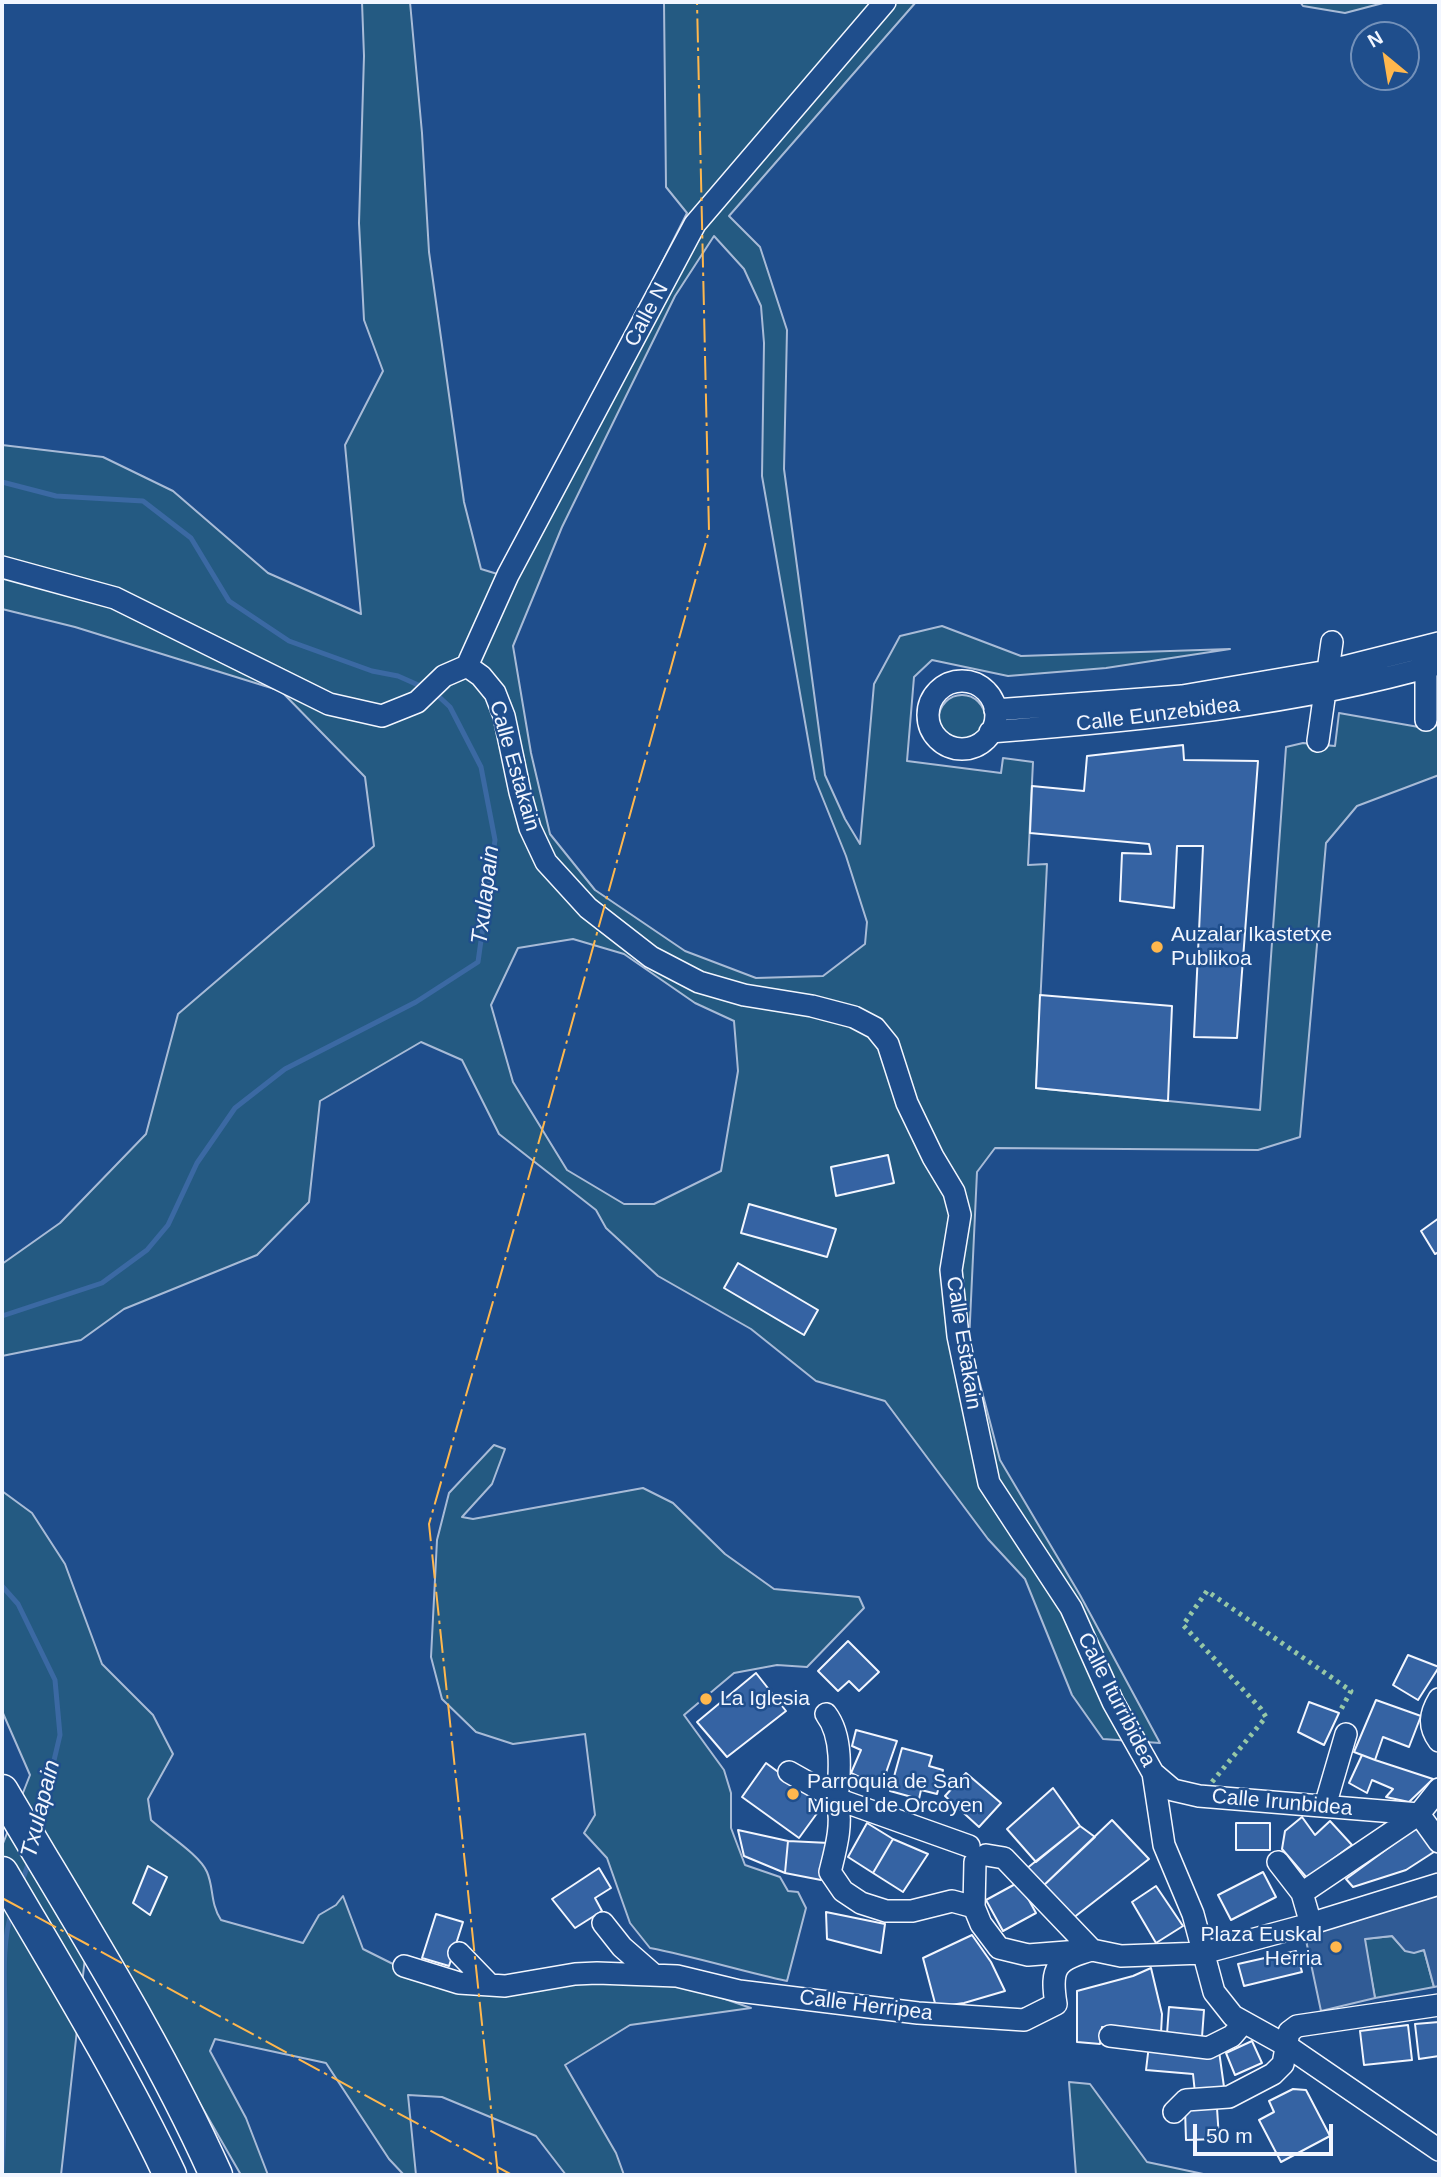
<!DOCTYPE html>
<html>
<head>
<meta charset="utf-8">
<style>
	body { margin:0 }
	#map { position:relative; width:1441px; height:2177px; overflow:hidden; background:#1f4e8c; font-family:Helvetica,sans-serif }
	canvas { display:block }
	.frame { position:absolute; inset:0; border:4px solid #f2f6ff; pointer-events:none }
	.north { position:absolute; left:1350px; top:21px; width:70px; height:70px; box-sizing:border-box; background:#1f4e8c; border:2px solid #7391ba; border-radius:50%; rotate:330deg; font-size:19px; font-weight:700; line-height:28px; text-align:center; color:#f2f6ff }
	.north::after { content:''; display:block; margin:auto; width:24px; height:32px; background:#ffb74d; clip-path:polygon(50% 0,100% 100%,50% 72%,0 100%) }
	.scale { position:absolute; left:1193px; top:2124px; width:140px; height:32px; box-sizing:border-box; border:4px solid #f2f6ff; border-top:0; padding-left:9px; font-size:21px; line-height:24px; white-space:nowrap; color:#f2f6ff; -webkit-text-stroke:5px #1f4e8c; paint-order:stroke }
</style>
</head>
<body>
<div id="map">
<canvas width="1441" height="2177"></canvas>
<div class="frame"></div>
<div class="north">N</div>
<div class="scale">50 m</div>
</div>
<script>
const context = document.querySelector('canvas').getContext('2d');
context.lineJoin = 'round';
function fill(path, color) {
  context.fillStyle = color;
  context.fill(path, 'evenodd');
}
function stroke(path, color, width, dash) {
  context.strokeStyle = color;
  context.lineWidth = width;
  context.lineCap = dash ? 'butt' : 'round';
  context.setLineDash(dash || []);
  context.stroke(path);
}
function write(font, color, halo, rows, align = 'center') {
  context.font = font + ' Helvetica,sans-serif';
  context.lineWidth = 5;
  context.setLineDash([]);
  context.textBaseline = 'middle';
  context.strokeStyle = halo;
  context.fillStyle = color;
  for (const [text, x, y, turn = 0] of rows) {
    context.save();
    context.translate(x, y);
    context.rotate((+turn || 0) * Math.PI / 180);
    context.textAlign = isNaN(turn) ? turn : align;
    if (halo) context.strokeText(text, 0, 0);
    context.fillText(text, 0, 0);
    context.restore();
  }
}
const green = new Path2D(`
	M362,2H410L422,133L429,252L464,502L481,569L504,576L687,213L666,187L664,2H916L729,216L760,247L787,330L784,469L825,775L845,819L860,844L874,684L900,636L942,626L1021,656L1230,649L1106,668L1008,676L932,660L914,677L907,761L1001,773L1003,758L1033,762L1028,865L1047,864L1036,1088L1260,1110L1286,747L1303,743L1335,746L1339,713L1430,729L1439,724V775L1357,806L1326,843L1300,1137L1258,1150L995,1148L977,1172L969,1342L1000,1460L1080,1595L1160,1743L1103,1739L1072,1695L1025,1579L988,1539L885,1401L816,1381L751,1329L658,1276L606,1228L596,1210L499,1134L462,1060L421,1042L320,1101L309,1202L257,1255L124,1309L81,1340L2,1356V1264L60,1223L146,1134L178,1014L374,846L365,777L281,691L75,627L2,609V445L103,457L173,491L268,573L361,614L345,445L383,371L364,320L359,223L364,56ZM714,236L744,269L761,306L764,343L762,476L815,779L846,856L867,922L865,944L823,976L756,978L685,951L595,890L550,834L531,753L513,646L562,527L675,296ZM573,939L624,954L695,1003L734,1021L738,1071L721,1171L654,1204H624L567,1170L513,1082L491,1005L518,948Z
	M1300,2H1387L1345,13L1303,6Z
	M939 718a23 23 0 1 1 46 0a23 23 0 1 1-46 0Z
	M494,1445L505,1449L492,1484L462,1517L473,1519L643,1488L673,1503L725,1554L774,1589L859,1597L864,1608L807,1667L777,1665L734,1673L684,1715L724,1770L731,1793V1828L745,1865L780,1877L788,1891L798,1892L806,1908L787,1981C741,1971 696,1957 650,1948L630,1923L607,1858L584,1833L595,1815L585,1734L513,1744L476,1732L442,1699L431,1657L437,1540L449,1493Z
	M2,1491L32,1513L65,1564L102,1664L153,1715L173,1754L148,1799L151,1820C166,1834 200,1855 207,1872C214,1888 210,1903 221,1920L303,1943L319,1915L336,1905L343,1896L363,1949L393,1964L409,1975L629,1983L693,1988L751,2008L630,2025L565,2065L616,2153L624,2175H566L536,2136L442,2097L408,2095L416,2175H404L389,2159L326,2063L215,2039L210,2051L246,2118L268,2175H241L90,1912L61,2175H2V1846L30,1775L2,1711Z
	M1392,1936C1403,1948 1407,1954 1424,1950L1434,1987L1375,1998L1364,1939Z
	M1069,2082L1090,2084L1147,2162L1208,2175H1076Z`);
const parking = new Path2D(`
	M1439,1884V1986L1434,1987L1424,1950L1414,1953L1405,1951L1392,1936L1365,1939L1375,1998L1321,2011L1303,1926Z`);
const stream = new Path2D(`
	M2,482L56,496L143,501L191,538L229,601L289,641L372,671L398,676L425,688
	M2,1316L102,1283L147,1250L168,1225L197,1163L235,1108L285,1069L416,1002L478,962L495,840L481,767L450,707L434,692
	M2,1586L18,1604L55,1680L60,1735L38,1828
	M21,1885L29,1861
	M2,2171C5,2120 5,2070 5,2019C5,1984 1,1944 12,1911`);
const building = new Path2D(`
	M1183,745L1184,760L1258,761L1237,1038L1194,1037L1203,846H1177L1174,908L1120,901L1122,853L1151,854L1149,844L1030,833L1032,786L1084,791L1087,756Z
	M1040,995L1172,1006L1168,1101L1036,1088Z
	M888,1155L894,1183L836,1196L831,1167Z
	M749,1204L836,1229L827,1257L741,1233Z
	M1439,1218V1252L1435,1254L1421,1231Z
	M738,1263L818,1310L804,1335L724,1288Z
	M848,1641L879,1672L859,1691L849,1681L838,1691L818,1671Z
	M1408,1655L1439,1667L1418,1700L1393,1685Z
	M756,1673L786,1711L727,1757L697,1722Z
	M1376,1700L1421,1716L1409,1747L1383,1737L1375,1760L1354,1752Z
	M1309,1702L1339,1713L1324,1745L1298,1732Z
	M856,1730L897,1741L881,1787L851,1773L861,1750L852,1746Z
	M902,1748L932,1756L929,1766L943,1770L937,1794L921,1790L919,1799L890,1791Z
	M1362,1755L1375,1760L1433,1779L1409,1802L1386,1797L1393,1789L1372,1780L1367,1793L1349,1783Z
	M766,1763L823,1805L799,1838L742,1797Z
	M966,1773L1001,1803L979,1827L945,1796Z
	M1053,1788L1080,1826L1036,1862L1007,1829Z
	M1302,1817L1315,1835L1330,1821L1352,1845L1307,1878L1282,1849L1285,1831Z
	M1112,1820L1149,1859L1068,1922L1041,1888Z
	M867,1823L893,1839L873,1873L848,1857Z
	M1236,1823H1270V1850H1236Z
	M1080,1826L1095,1837L1041,1888L1026,1869Z
	M1417,1827L1437,1850L1406,1870L1353,1887L1346,1879Z
	M738,1830L788,1841L785,1873L744,1856Z
	M893,1839L928,1854L903,1892L873,1873Z
	M788,1841L829,1843L821,1880L785,1873Z
	M148,1866L167,1877L150,1915L133,1903Z
	M599,1868L611,1888L595,1898L602,1911L575,1928L552,1899Z
	M1263,1872L1276,1897L1231,1920L1218,1895Z
	M1019,1882L1036,1913L1003,1931L986,1900Z
	M1156,1886L1183,1926L1156,1943L1132,1902Z
	M826,1912L885,1924L881,1953L827,1939Z
	M436,1914L463,1922L449,1966L422,1958Z
	M972,1935L991,1962L1005,1991L964,2003L936,2007L923,1958Z
	M1296,1951L1302,1972L1244,1986L1238,1964Z
	M1151,1968L1162,2014L1161,2033L1132,2032L1102,2027L1100,2044L1077,2042V1991L1133,1976Z
	M1169,2007L1204,2010L1202,2037L1167,2034Z
	M1439,2022V2056L1419,2059L1415,2024Z
	M1408,2025L1412,2060L1364,2065L1360,2031Z
	M1252,2041L1262,2063L1235,2075L1226,2053Z
	M1149,2045L1219,2051L1224,2087L1195,2093L1193,2074L1146,2070Z
	M1293,2089L1306,2090L1330,2136L1281,2162L1259,2120L1274,2112L1269,2101Z
	M1217,2108L1219,2139L1186,2140L1185,2109Z`);
const minor = new Path2D(`
	M2,567L115,598L329,704L382,716L417,702L444,676L467,666L481,676L495,693L504,716L520,792L530,828L546,862L588,908L651,957L699,982L744,995L812,1006L854,1017L875,1028L888,1044L907,1103L933,1157L954,1192L960,1215L951,1270L958,1336L989,1483L1071,1608L1113,1702L1153,1773L1164,1845L1193,1914L1214,1992L1233,2016L1287,2046L1439,2150
	M467,666L508,575L695,224L885,2
	M928 715a34 34 0 1 1 68 0a34 34 0 1 1-68 0Z
	M995,710L1182,696L1328,671L1439,643
	M1426,720V668
	M990,732C1141,720 1293,706 1439,664
	M1318,741L1332,642
	M1439,1699C1430,1714 1428,1726 1439,1741
	M826,1714C843,1736 840,1773 837,1799L969,1846
	M789,1772L837,1799C843,1824 836,1848 830,1872L843,1891L861,1903L886,1911H912L952,1901L974,1907L981,1924L999,1948L1028,1955L1092,1950L1121,1956L1203,1953L1303,1926L1439,1884
	M1153,1773L1173,1790L1199,1796L1419,1814L1439,1789
	M1325,1806L1346,1734
	M1278,1862L1302,1893
	M974,1907L975,1862
	M603,1923L622,1947L654,1975
	M1311,1924L1302,1893L1419,1814L1439,1842
	M459,1953L490,1985L505,1986L575,1974L597,1973L677,1976L739,1991L918,2013L1024,2020L1056,2004C1050,1967 1056,1960 1092,1950L1004,1858L986,1855
	M404,1966L459,1983L490,1985
	M1110,2036L1208,2048L1232,2036L1244,2022
	M1174,2112L1186,2100L1229,2097L1273,2074L1283,2064L1289,2032L1297,2026L1439,2005`);
const highway = new Path2D(`
	M2,1791C76,1917 156,2041 216,2175
	M2,1873C60,1972 121,2071 170,2175`);
const hedge = new Path2D(`
	M1212,1782L1266,1717L1261,1709L1183,1625L1207,1591L1351,1691L1339,1713`);
const power = new Path2D(`
	M2,1898L512,2175
	M498,2175L429,1524L536,1152L709,531L697,2`);
const markers = [
	[1157,947,7,"#ffb74d"],
	[706,1699,7,"#ffb74d"],
	[793,1794,7,"#ffb74d"],
	[1336,1947,7,"#ffb74d"]
];
const streetNames = [
	["Calle N",647,315,-62],
	["Calle Eunzebidea",1158,715,-7],
	["Calle Estakain",514,766,74],
	["Calle Estakain",963,1343,81],
	["Calle Iturribidea",1116,1700,63],
	["Calle Irunbidea",1282,1803,5],
	["Calle Herripea",866,2006,7]
];
const poiNames = [
	["Auzalar Ikastetxe",1171,935],
	["Publikoa",1171,959],
	["La Iglesia",720,1699],
	["Parroquia de San",807,1782],
	["Miguel de Orcoyen",807,1806],
	["Plaza Euskal",1322,1935,"right"],
	["Herria",1322,1959,"right"]
];
const waterNames = [
	["Txulapain",486,895,-83],
	["Txulapain",41,1809,-76]
];
fill(green, '#245a82');
stroke(green, '#a8bbd7', 2);
fill(parking, '#305b95');
stroke(parking, '#a8bbd7', 2);
stroke(stream, '#3b69a3', 5);
fill(building, '#3563a3');
stroke(building, '#f2f6ff', 2);
stroke(minor, '#f2f6ff', 24);
stroke(highway, '#f2f6ff', 35);
stroke(minor, '#1f4e8c', 21);
stroke(highway, '#1f4e8c', 32);
stroke(hedge, '#97c8a6', 5, [3.5, 5]);
stroke(power, '#ffb74d', 2, [24, 5, 3.5, 5]);
for (const [x, y, r, color] of markers) {
  const dot = new Path2D();
  dot.arc(x, y, r, 0, 2 * Math.PI);
  context.fillStyle = color;
  context.fill(dot);
  stroke(dot, '#1f4e8c', 2.5);
}
write('21px', '#f2f6ff', '#1f4e8c', streetNames);
write('21px', '#f2f6ff', '#1f4e8c', poiNames, 'left');
write('italic 23px', '#f2f6ff', '#1f4e8c', waterNames);
</script>
</body>
</html>
